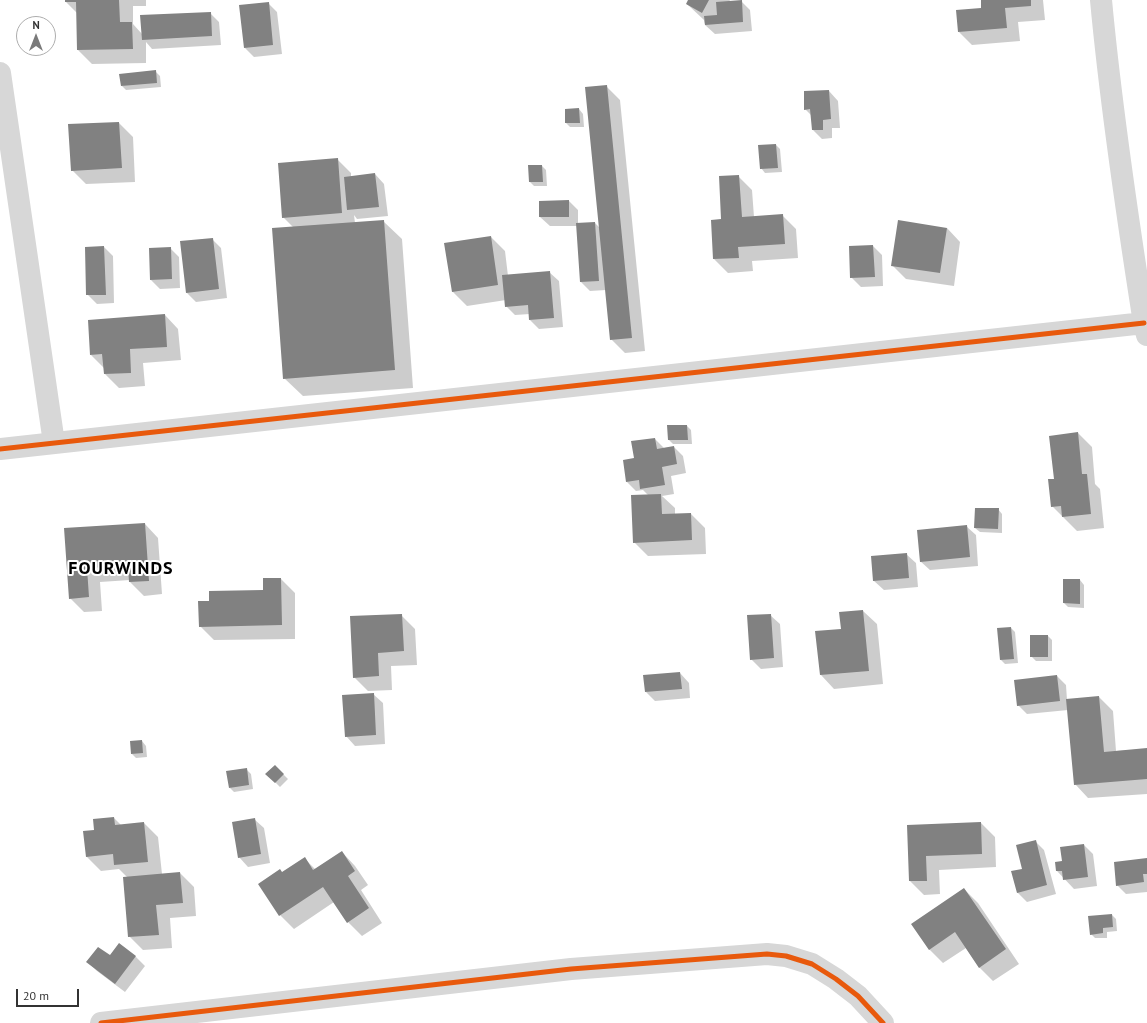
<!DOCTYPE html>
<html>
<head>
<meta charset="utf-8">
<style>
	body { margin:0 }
	#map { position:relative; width:1147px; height:1023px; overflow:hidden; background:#fff; font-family:"PT Sans",sans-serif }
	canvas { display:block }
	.north { position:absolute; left:16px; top:16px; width:40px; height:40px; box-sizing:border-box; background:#fff; border:1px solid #adadad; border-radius:50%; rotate:0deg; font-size:11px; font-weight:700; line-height:16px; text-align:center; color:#333 }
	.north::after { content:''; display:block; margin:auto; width:14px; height:18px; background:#7a7a7a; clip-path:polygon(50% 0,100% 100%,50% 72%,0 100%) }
	.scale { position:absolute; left:16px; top:989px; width:63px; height:18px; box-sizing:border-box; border:2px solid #333; border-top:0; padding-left:5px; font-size:12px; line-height:14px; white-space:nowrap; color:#333; -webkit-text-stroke:3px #fff; paint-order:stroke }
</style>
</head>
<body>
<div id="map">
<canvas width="1147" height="1023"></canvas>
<div class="north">N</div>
<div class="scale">20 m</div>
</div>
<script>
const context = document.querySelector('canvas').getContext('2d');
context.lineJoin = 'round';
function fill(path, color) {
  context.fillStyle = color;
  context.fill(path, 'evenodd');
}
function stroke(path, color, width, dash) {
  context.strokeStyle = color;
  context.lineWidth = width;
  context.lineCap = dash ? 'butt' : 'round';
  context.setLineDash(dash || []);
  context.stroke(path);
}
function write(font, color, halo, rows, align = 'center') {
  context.font = font + ' "PT Sans",sans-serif';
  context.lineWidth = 4;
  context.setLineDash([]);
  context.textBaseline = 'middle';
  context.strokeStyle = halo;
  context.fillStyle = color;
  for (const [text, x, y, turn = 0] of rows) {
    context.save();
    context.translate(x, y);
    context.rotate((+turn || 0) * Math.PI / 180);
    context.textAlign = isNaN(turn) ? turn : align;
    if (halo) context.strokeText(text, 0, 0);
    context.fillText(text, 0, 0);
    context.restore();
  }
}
const shadow = new Path2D(`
	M66,0H146V6H133V24L142,34L210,13L219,22L221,45L152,49L146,42V63L92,64L78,50L77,13L66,2Z
	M689,0H730L729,2L741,1L750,10L752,31L715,34L705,25L704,20L687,4Z
	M982,0H1043L1045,20L1018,22L1020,41L972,45L959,32L983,9Z
	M268,3L277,12L282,54L254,57L245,48Z
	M155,71L160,76L161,87L126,90L122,86Z
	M606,86L620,100L645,351L625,353L611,339L606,290L590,291L581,282L577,226H550L540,217V202L569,201L578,210V224L595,223L600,228Z
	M829,91L838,101L840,128H832V138L822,139L813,130L812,116L805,109Z
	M579,109L583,114L584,127H570L566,123Z
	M119,123L133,137L135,182L86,184L72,170Z
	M776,145L780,149L782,172L765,173L761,168Z
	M337,159L351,173V177L375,174L384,184L388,216L357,219L354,215L355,223L383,221L402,239L413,388L303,396L284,378L293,227L283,217Z
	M542,166L546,170L547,186H534L530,182Z
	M738,176L752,190L754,217L782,215L796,229L798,258L752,261L753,271L728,273L714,259L712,221L722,220Z
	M947,228L960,242L954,286L906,279L892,265Z
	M491,237L505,251L508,276L549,272L559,281L563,327L539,329L530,320V314L515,315L506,306V300L467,306L453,292L445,244Z
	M212,239L221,248L227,298L196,302L187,293Z
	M873,246L882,255L883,286L861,287L851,277Z
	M104,247L113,256L114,303L97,304L87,294Z
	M170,248L179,257L180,288L160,289L151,280Z
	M165,315L178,329L181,360L143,363L145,386L119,388L105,374L104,368L91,355Z
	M669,426H687L691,430L692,444H673L669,440Z
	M1078,433L1092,447L1095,484L1100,489L1104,528L1077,531L1052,506L1055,479Z
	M655,439L664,448L674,447L683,456L686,473L671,476L674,494L662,496L675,508V515L691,514L705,528L706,554L648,556L634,542L648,495L643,490L636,491L627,482L635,459Z
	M998,509L1002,514V533L980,532L975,528Z
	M145,524L158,538L162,594L144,596L130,582V580L100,582L102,611L84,612L70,598L65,529Z
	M966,526L976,535L978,566L930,570L920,561Z
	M906,554L916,563L918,587L884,590L874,581L872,557Z
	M281,579L295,593V639L214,640L200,626L210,602L264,591Z
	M1064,580H1080L1084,585V608L1068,607L1064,603Z
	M863,611L877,624L883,684L834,689L821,675L816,632L842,630L840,613Z
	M401,615L415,629L417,665L391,666L392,690L368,691L354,677Z
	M770,615L780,624L783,667L761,669L751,659Z
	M1011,628L1015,632L1018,663L1005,664L1001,660Z
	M1048,636L1052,640V661H1036L1031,656Z
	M680,673L689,683L690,698L655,701L646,692Z
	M1057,676L1066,685L1067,700L1099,697L1113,711L1116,751L1147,749V794L1088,798L1075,784L1068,710L1027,714L1018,705Z
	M373,694L383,703L385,744L355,746L346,736Z
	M142,741L146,746L147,757L136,758L132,754Z
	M275,766L288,779L280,787L267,774Z
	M246,769L251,774L253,789L234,792L230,788Z
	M114,818L122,826L144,823L158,837L162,874L180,873L194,887L196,916L170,918L172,948L143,950L129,936L127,877L119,869L101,871L87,857L95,831Z
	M254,819L264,828L270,863L248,867L239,857Z
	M981,823L995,837L996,867L939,870L940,894L924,895L910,881L908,826Z
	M1035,841L1044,850L1056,894L1027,902L1017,892L1023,869Z
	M1084,845L1093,854L1097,886L1074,889L1057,871L1063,862Z
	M342,852L355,866L368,885L361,890L382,923L362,936L348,922L334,902L294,929L280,915L283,873L305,859L316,870Z
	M1147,859V892L1126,894L1117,885Z
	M964,889L978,903L1019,964L993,981L979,967L966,948L943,963L929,949Z
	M1112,915L1116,919L1117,931L1107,932V938H1095L1091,934Z
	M119,945L136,957L145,966L125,992L97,971L88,962L110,956Z`);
const building = new Path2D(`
	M65,0H119L120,22H132L133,49L77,50L76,2H65Z
	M688,0H709L702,13L686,4Z
	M742,0L743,22L705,25L704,16L717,15L716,2Z
	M981,0H1031V6L1005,8L1007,28L958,32L956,10L981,8Z
	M269,2L273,45L244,48L239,5Z
	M211,12L212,36L142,40L140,15Z
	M156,70L157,83L121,86L119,74Z
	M607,85L632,338L610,340L585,87Z
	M829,90L831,119L823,120V130H812L810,109L804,110V91Z
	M579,108L580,123H565V109Z
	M119,122L122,168L71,171L68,124Z
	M776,144L778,168L760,169L758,145Z
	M338,158L342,213L282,218L278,163Z
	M528,165H542L543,182H529Z
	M375,173L379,207L347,210L344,177Z
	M739,175L742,217L783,214L785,244L738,247L739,258L713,259L711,220L721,219L719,176Z
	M569,200V217H539V201Z
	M384,220L395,370L283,379L272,228Z
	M898,220L947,228L940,273L891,266Z
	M595,222L599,281L580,282L576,223Z
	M491,236L498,285L452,292L444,243Z
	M213,238L219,289L186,293L180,241Z
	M873,245L875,277L850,278L849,246Z
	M104,246L106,295H86L85,247Z
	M171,247L172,279L150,280L149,248Z
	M550,271L554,318L529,320L528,305L505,307L502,275Z
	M165,314L167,347L130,349L131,373L104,374L102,354L90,355L88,320Z
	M667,425H687L688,440H668Z
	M1078,432L1082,474H1087L1091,514L1062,517L1061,506L1051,507L1048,479H1054L1049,436Z
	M655,438L657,449L674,446L677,464L662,467L665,485L640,489L639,480L626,482L623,460L634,458L631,441Z
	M661,494L662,514L691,513L692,540L633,543L631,495Z
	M975,508H999L998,529L974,528Z
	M145,523L149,581L129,582L128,566L87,568L89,597L69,599L64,528Z
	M967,525L970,557L920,562L917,530Z
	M907,553L909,578L873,581L871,556Z
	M263,578H281L282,625L199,627L198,601H209V591L263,590Z
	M1063,579H1080V604L1063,603Z
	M863,610L869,671L820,675L815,631L841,629L839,612Z
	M402,614L404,651L378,653L379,676L353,678L350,616Z
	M771,614L774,658L750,660L747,615Z
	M1011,627L1014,659L1000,660L997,628Z
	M1030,635H1048V657H1030Z
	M680,672L682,689L645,692L643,675Z
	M1057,675L1060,701L1017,706L1014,680Z
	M374,693L376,735L345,737L342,695Z
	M1099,696L1104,752L1147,748V779L1074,785L1066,699Z
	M142,740L143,753L131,754L130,741Z
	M275,765L284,774L275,783L265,774Z
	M247,768L249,785L229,788L226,771Z
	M114,817L115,825L144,822L148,862L114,865L113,854L86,857L83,831L94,830L93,819Z
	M255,818L261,854L238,858L232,822Z
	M981,822L982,854L926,856L927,881H909L907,825Z
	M1036,840L1047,885L1017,893L1011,871L1022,869L1016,845Z
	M1084,844L1088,877L1063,880L1062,871H1056L1055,862L1062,861L1060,847Z
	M342,851L355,871L348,876L369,908L347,923L323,887L279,916L258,884L280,869L282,872L305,857L313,870Z
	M1147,858V874H1143L1144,882L1116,886L1114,862Z
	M180,872L183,903L156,905L159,935L128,937L123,877Z
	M964,888L1006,949L979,968L955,932L929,950L911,924Z
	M1112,914L1113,927L1103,928V933L1090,935L1088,916Z
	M119,943L136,956L115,984L86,962L98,947L110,955Z`);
const minor = new Path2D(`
	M1101,0C1111,108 1127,215 1144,323L1147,335
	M0,73L54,443
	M0,449L1144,323
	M101,1023L571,969L767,954L786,956L812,964L836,979L858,996L883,1023`);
const cycleway = new Path2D(`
	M0,449L1144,323
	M101,1023L571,969L767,954L786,956L812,964L836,979L858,996L883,1023`);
const districtNames = [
	["FOURWINDS",121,569]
];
fill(shadow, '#0003');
fill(building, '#818181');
stroke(minor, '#d7d7d7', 22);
stroke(cycleway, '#e8590c', 5);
context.letterSpacing = '1px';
write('bold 18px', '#000', '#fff', districtNames);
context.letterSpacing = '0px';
</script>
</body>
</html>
